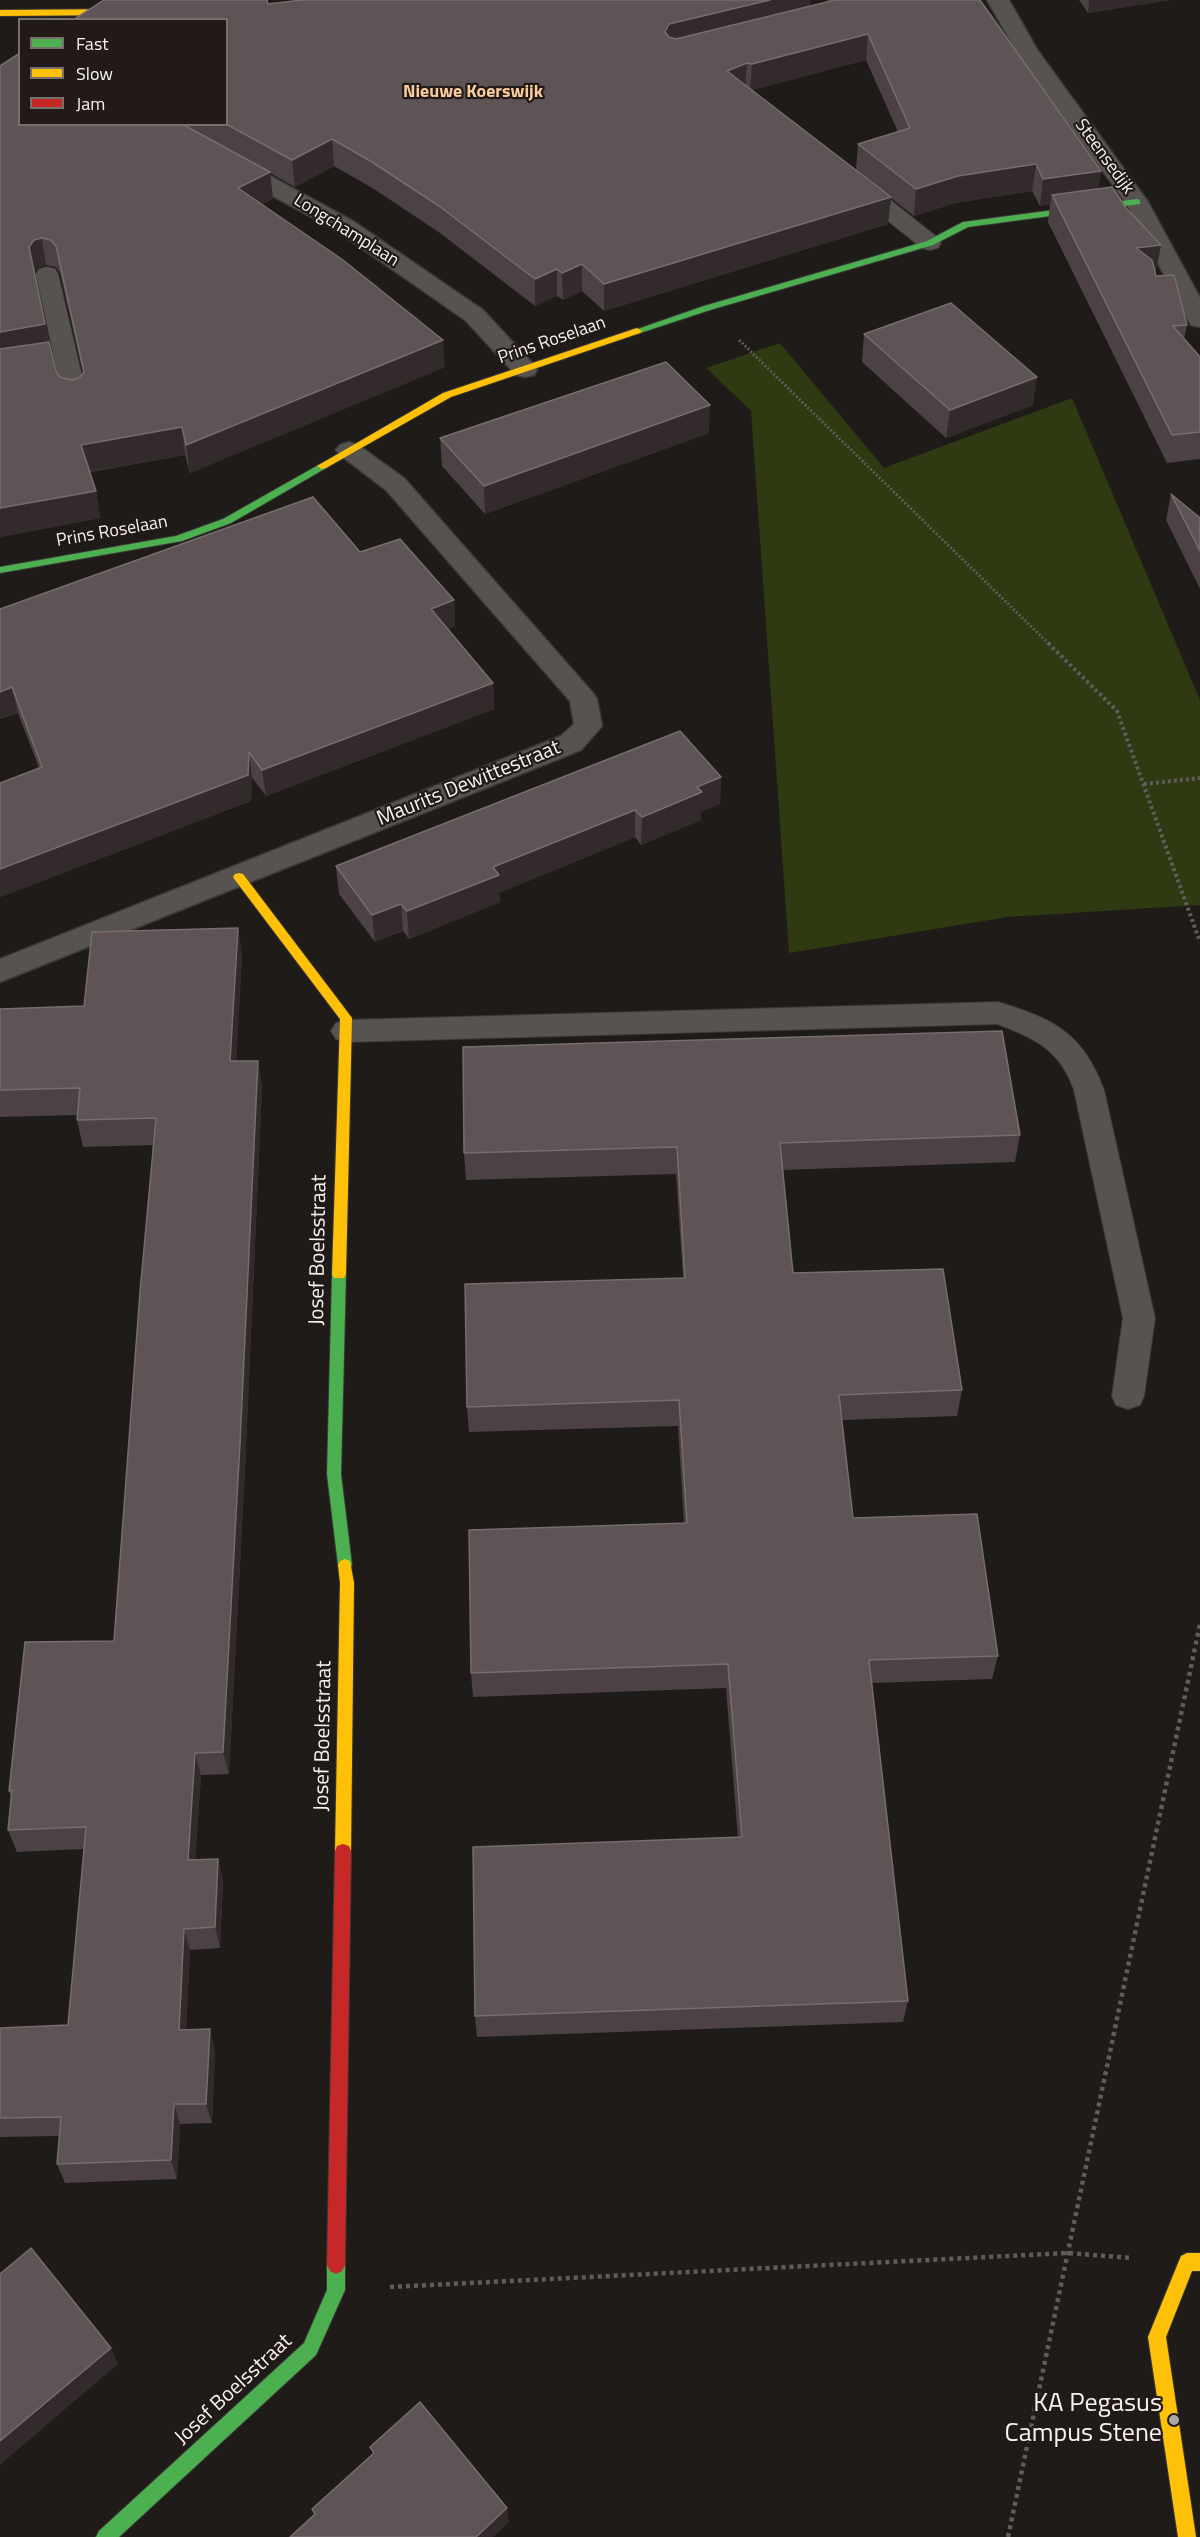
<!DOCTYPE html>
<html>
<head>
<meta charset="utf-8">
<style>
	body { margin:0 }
	#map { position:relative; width:1200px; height:2537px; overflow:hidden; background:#1e1b19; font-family:"Titillium Web",sans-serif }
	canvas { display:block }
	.legend { position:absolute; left:18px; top:18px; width:210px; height:108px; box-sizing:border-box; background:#211a16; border:2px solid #77706d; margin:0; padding:8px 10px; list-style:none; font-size:18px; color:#f7f2ef }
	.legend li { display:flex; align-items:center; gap:12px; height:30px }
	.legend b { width:30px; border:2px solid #77706d }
</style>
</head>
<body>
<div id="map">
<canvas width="1200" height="2537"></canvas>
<ul class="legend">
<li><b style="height:8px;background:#4caf50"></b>Fast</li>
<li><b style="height:8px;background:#ffc107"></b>Slow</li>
<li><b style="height:8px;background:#c62828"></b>Jam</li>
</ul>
</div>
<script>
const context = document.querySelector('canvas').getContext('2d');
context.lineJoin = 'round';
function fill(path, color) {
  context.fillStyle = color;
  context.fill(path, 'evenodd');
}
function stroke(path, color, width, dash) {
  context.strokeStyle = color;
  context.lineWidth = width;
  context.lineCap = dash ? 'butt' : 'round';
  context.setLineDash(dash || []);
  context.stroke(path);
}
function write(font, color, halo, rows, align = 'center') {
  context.font = font + ' "Titillium Web",sans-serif';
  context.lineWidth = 4.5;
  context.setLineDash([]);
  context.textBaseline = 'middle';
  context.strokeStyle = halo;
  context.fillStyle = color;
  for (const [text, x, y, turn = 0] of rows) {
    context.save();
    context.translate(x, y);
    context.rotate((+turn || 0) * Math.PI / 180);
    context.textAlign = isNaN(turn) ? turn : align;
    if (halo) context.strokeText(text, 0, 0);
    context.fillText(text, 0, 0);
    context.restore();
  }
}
const green = new Path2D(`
	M780,343L884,468L1072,398L1200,700V905L1008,917L789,953L751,411L706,368Z`);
const pathFar2 = new Path2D(`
	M739,340L1049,644`);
const pathFar1 = new Path2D(`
	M1048,643L1117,711L1200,942
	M1144,784L1200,778`);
const path = new Path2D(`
	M390,2287L1068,2253L1132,2258
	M1008,2537L1200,1624`);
const lane = new Path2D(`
	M856,177L864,179L938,238L941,243L938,248L930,250L922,248L848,189L845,184L848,179Z
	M47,267L55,269L58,274L87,398L83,403L75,405L67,403L63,398L36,274L39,269Z
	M998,1002C1054,1019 1083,1033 1104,1090L1155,1318L1144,1396L1140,1405L1128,1409L1116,1405L1112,1396L1123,1318L1074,1090C1060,1050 1035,1038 997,1024L346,1042L336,1039L331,1031L336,1023L346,1020Z`);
const street = new Path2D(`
	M987,0H1009L1038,51L1148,202L1200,298V327L1191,325L1188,320L1126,203L1017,52Z
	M231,157L239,159L353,221L483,310L534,365L537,370L534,375L525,377L516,375L465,320L337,231L223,169L220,164L223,159Z
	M349,442L358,445L404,478L593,693L597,699L602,726L581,750L0,982V959L561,736L574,724L570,701L386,490L340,455L336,450L340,445Z`);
const fast = new Path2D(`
	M1137,199L1140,200V204L968,227L933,245L710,310L640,333L637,334L632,331L704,306L927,241L963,222Z
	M322,463L327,466L326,468L231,523L182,541L0,573V567L176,536L223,519Z
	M339,1269L344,1270L346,1274L341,1474L352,1565L350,1569L345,1571L340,1569L338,1565L327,1474L332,1274L334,1270Z
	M336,2256L342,2259L345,2265V2290L316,2355L119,2537H96L99,2531L304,2343L327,2290V2265L330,2259Z`);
const slow = new Path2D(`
	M0,10L127,9L131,12L127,15L0,16Z
	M637,328L642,331L640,333L451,397L326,468L322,469L317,466L443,393Z
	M239,873L243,874L352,1018L346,1274L344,1278H334L332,1274L340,1019L235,880L233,877L235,874Z
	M345,1559L350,1561L354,1583L351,1851L349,1856L343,1858L337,1856L335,1851L340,1583L338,1565L340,1561Z
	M1187,2253H1200V2271H1192L1166,2337L1196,2537H1178L1148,2337L1181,2256Z`);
const jam = new Path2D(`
	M343,1844L349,1846L351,1851L345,2265L342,2271L336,2274L330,2271L327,2265L335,1851L337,1846Z`);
const wall = new Path2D(`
	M827,0H980L1101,171L1098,189L1126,208L1161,245L1155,272L1156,276L1187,325L1184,339L1200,357V459L1167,463L1048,222L1050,204L1040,206L1032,191L955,203L914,216L891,198L888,224L604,311L582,291L563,300L557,296L535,306L440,233L374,189L334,166L295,187L270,173L273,199L262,204L445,367L190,473L185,455L90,472L96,491L100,518L0,537L20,124H226L268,4L810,7L828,2ZM866,60L898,132L858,144L856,170L752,90ZM46,265L56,267L60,273L83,373L79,378L71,380L60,377L56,371L49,342L34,273L38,267Z
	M1079,0H1170L1088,13Z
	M864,334L1033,405L946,438L862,362Z
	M709,433L485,514L442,466L440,438Z
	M1171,494L1200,518V589L1166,520Z
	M360,552L454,600L455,626L448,629L493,683L494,709L266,796L252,778L251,801L0,897V783L39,768L18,713L0,719V609Z
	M721,777L720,804L701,812V820L641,845L635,837L499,893L500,902L409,939L403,931L375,942L339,894L336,866Z
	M238,928L242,955L236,1061H258L262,1087L245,1468L229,1774L201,1775L195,1860L218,1859L223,1881L220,1948L190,1950L186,2030L215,2049L212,2123L180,2124L177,2179L65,2183L57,2164L59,2136L0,2137V2028L68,2025L84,1849L17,1852L8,1830L11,1797L9,1791L114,1641L153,1145L83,1147L77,1120V1115L0,1117V1009L84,1006Z
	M1020,1135L1015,1162L783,1170L793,1273L962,1390L957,1416L842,1420L853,1518L998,1656L992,1679L872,1683L908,2001L903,2022L477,2037L475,2016L738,1838L726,1688L473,1697L471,1673L684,1523L678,1426L469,1432L467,1407L683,1278L676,1174L466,1180L464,1153Z`);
const shadedWall = new Path2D(`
	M770,0H811L810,16L668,51L665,32L669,24Z
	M1089,0H1170L1088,13Z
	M868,34L866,60L750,91L752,64Z
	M747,63L745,90L727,71Z
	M332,139L334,166L295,187L292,160Z
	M1036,164L1032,191L955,203L914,216L916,189L958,176Z
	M1101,171L1096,198L1052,195L1050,204L1040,206L1043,179Z
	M270,172L273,199L241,215L238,188Z
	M891,197L888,224L604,311V284Z
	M42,238L46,265L38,267L34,274L29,247L34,240Z
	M1161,245L1156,272L1132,276L1136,248Z
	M582,264V291L563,300L562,273Z
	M557,269V296L535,306V279Z
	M45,324L50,351L0,360V332Z
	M443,340L445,367L190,473L186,445Z
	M1037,377L1033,405L946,438L950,410Z
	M710,405L709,433L485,514L484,486Z
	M182,427L185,455L86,472L81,445Z
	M96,491L100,518L0,537V508Z
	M454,600L455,626L433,635L431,609Z
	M493,683L494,709L266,796L262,770Z
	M12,687L18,713L0,719V692Z
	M249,752L252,778L251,801L0,897V869Z
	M721,777L720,804L701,812V820L641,845L642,817L697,787Z
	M635,810V837L499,893L500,902L409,939L407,911L493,867Z
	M401,904L403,931L375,942L372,915Z
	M238,928L242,955L235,1088L230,1061Z
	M258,1061L262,1087L245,1468L229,1774L223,1752Z
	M195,1753L201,1775L194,1882L188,1860Z
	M218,1859L223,1881L220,1948L215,1927Z
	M184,1929L190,1950L185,2050L179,2030Z
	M210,2029L215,2049L212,2123L206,2104Z
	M174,2104L180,2124L177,2179L171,2160Z
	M111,2348L118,2364L0,2465V2441Z
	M507,2508L509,2522L493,2537H476Z`);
const building = new Path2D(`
	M104,0H267L268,4L302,0H770L669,24L665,32L669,37L676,39L835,0H980L1101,171L1043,179L1036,164L958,176L916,189L858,144L910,128L868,34L752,64L747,63L727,71L891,197L604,284L582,264L562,273L557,269L535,279L439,206L372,162L332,139L292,160L226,124V20H73Z
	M20,53V124H182L270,172L238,188L343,260L443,340L186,445L182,427L81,445L96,491L0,508V349L49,342L56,371L60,377L71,380L79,378L84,372L56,246L51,240L42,238L34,240L29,247L45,324L0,332V66Z
	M1112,187L1126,208L1161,245L1136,248L1152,260L1156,276L1174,275L1187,325L1173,326L1200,357V432L1172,435L1052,195Z
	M951,303L1037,377L950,410L864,334Z
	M666,362L710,405L484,486L440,438Z
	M1171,494L1200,518V551Z
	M313,497L360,552L400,539L454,600L431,609L493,683L262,770L249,752L248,775L0,869V783L42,767L12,687L0,692V609Z
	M680,731L721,777L697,787L702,792L642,817L635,810L493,867L499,875L407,911L401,904L372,915L336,866Z
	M238,928L230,1061H258L240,1443L223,1752L195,1753L188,1860L218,1859L215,1927L184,1929L179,2030L210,2029L206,2104H174L171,2160L57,2164L61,2117L0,2118V2028L68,2025L86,1827L8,1830L12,1790L9,1791L25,1642L114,1641L140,1292L156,1118L77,1120L80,1088L0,1090V1009L84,1006L92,932Z
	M1002,1031L1020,1135L780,1143L793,1273L943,1269L962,1390L839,1395L853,1518L977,1514L998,1656L869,1660L908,2001L475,2016L473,1847L742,1837L728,1664L471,1673L469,1530L687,1523L679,1400L467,1407L465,1284L685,1278L677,1147L464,1153L463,1047Z
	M31,2248L111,2348L0,2441V2274Z
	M420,2402L507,2508L476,2537H290L315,2514L312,2509L374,2453L370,2447Z`);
const markers = [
	[1174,2420,6,"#aba7a4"]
];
const farNeighbourhoodnames = [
	["Nieuwe Koerswijk",473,93]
];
const farStreetnames = [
	["Steensedijk",1104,157,54],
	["Longchamplaan",346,231,32],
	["Prins Roselaan",552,341,-19],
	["Prins Roselaan",112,532,-10]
];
const streetNames = [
	["Maurits Dewittestraat",469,784,-22],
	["Josef Boelsstraat",319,1250,-89],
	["Josef Boelsstraat",324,1736,-89],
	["Josef Boelsstraat",234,2390,-43]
];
const nearPoinames = [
	["KA Pegasus",1162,2405],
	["Campus Stene",1162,2435]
];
fill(green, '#2f3912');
stroke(lane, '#3b3837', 2);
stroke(street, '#3b3837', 3);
stroke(fast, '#3b3837', 2);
stroke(slow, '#3b3837', 2);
stroke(jam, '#3b3837', 2);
stroke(pathFar2, '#5f5c5b', 3, [2, 2]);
stroke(pathFar1, '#5f5c5b', 4, [3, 3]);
stroke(path, '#5f5c5b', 4.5, [4, 4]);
fill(lane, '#565351');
fill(street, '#565351');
fill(fast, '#4caf50');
fill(slow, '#ffc107');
fill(jam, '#c62828');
fill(wall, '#4c4144');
fill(shadedWall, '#322a2b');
fill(building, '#5e5456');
stroke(building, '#766d6e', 1.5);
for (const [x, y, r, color] of markers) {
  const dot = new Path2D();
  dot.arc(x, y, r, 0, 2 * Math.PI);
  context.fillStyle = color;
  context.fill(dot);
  stroke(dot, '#211a16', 2);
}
write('bold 18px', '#fbcd9e', '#211a16', farNeighbourhoodnames);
write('18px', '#f7f2ef', '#211a16', farStreetnames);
write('21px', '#f7f2ef', '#211a16', streetNames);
write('26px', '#f7f2ef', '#211a16', nearPoinames, 'right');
</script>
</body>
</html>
